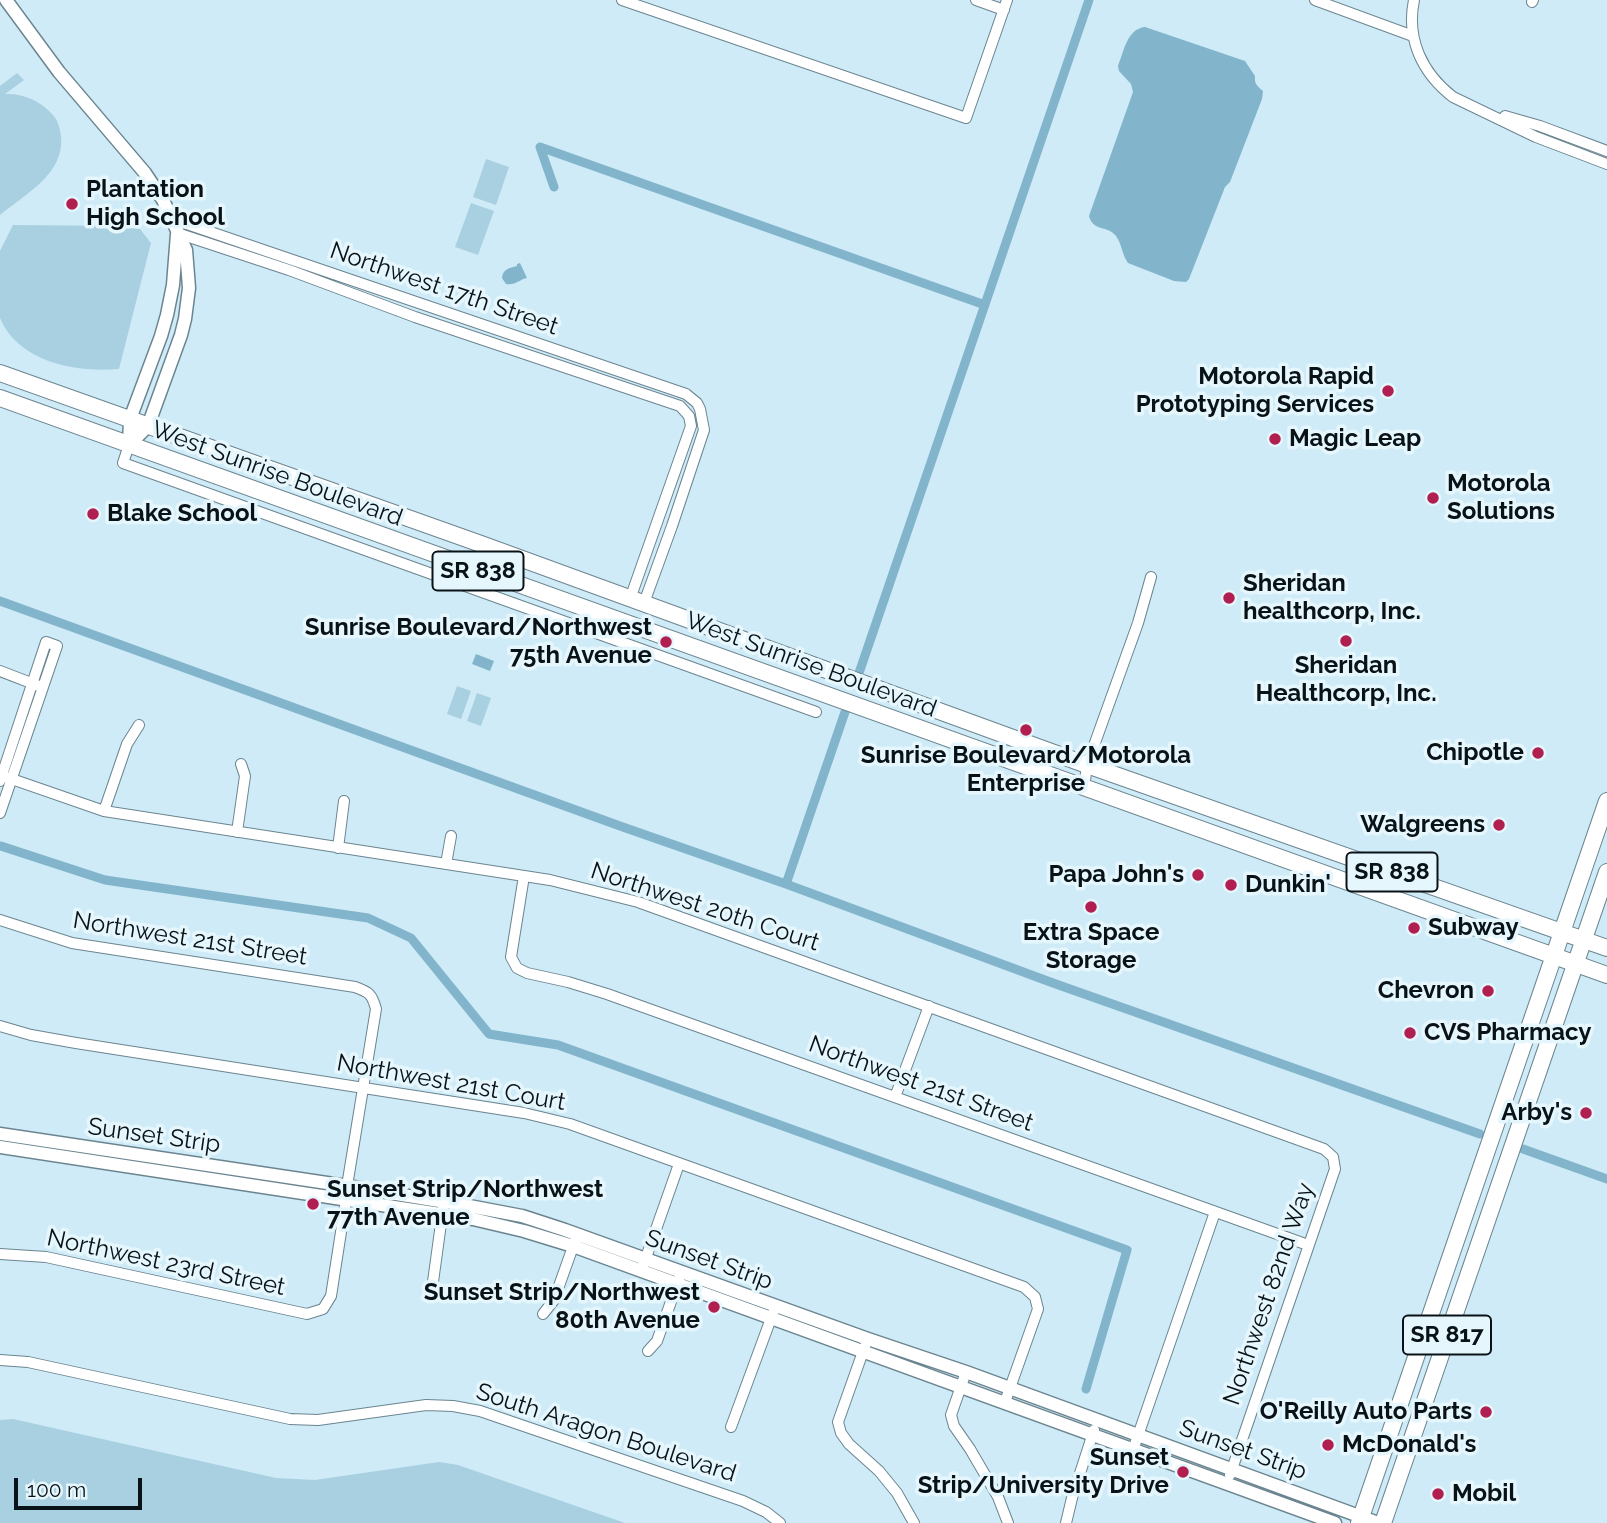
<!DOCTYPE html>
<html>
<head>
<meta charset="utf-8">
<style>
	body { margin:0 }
	#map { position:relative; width:1607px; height:1523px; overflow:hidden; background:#ceebf7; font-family:Raleway,sans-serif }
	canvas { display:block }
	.scale { position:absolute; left:14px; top:1478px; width:128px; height:32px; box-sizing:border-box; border:4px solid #081217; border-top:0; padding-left:9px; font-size:21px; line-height:24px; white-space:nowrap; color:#081217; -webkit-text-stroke:5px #e5f6fd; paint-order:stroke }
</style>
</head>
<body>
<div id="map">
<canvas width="1607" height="1523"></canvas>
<div class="scale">100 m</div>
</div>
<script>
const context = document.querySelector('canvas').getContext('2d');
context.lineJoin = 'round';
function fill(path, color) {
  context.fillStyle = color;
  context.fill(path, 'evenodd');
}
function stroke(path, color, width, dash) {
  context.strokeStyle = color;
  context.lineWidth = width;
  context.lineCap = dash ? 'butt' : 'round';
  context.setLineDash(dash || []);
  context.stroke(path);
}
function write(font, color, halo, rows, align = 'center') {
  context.font = font + ' Raleway,sans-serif';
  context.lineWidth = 7;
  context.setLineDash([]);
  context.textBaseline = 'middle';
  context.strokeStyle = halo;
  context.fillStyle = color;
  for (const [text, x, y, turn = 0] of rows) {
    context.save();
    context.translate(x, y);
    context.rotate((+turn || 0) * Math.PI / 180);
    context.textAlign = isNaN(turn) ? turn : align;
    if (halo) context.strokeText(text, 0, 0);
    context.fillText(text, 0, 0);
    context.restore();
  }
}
const green = new Path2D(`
	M17,73L24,80L5,94C21,93 39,100 50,112C57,118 60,127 61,136C65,174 25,194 0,215V86Z
	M486,159L509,167L496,205L473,197Z
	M471,203L494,211L478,255L455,247Z
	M13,225L126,226L140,229L151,243L119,369C76,373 18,362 0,318V251Z
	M457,686L471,691L461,719L447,714Z
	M477,693L491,698L481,726L467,721Z
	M13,1419L276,1478L315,1480L439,1462L458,1465L625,1523H0V1420Z`);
const water = new Path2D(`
	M1145,27L1245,61L1255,76C1254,83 1257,86 1263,91L1262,99L1230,182L1225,187L1189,279L1186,282L1174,281L1128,263C1122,255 1122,244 1116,236C1108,225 1093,232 1089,216L1133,92L1131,84L1119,71L1118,66C1124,51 1127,29 1145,27Z
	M520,263L527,278C520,279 515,286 506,284L502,278C503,269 509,268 517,266V264Z
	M476,654L494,661L490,671L472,664Z`);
const canal = new Path2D(`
	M554,187L540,147L985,305
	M0,601L620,826L786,884L1053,983L1480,1134
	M859,673L1089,0
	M1,846L105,880L368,918L411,938L489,1034L558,1045L1127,1250L1086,1389
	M786,884L845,712
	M1523,1149L1607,1179`);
const minor = new Path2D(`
	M622,0L966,118L1007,0
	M976,0L1004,10
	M1315,0L1413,36
	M1414,0C1406,39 1422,73 1453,97L1536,137L1607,164
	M1532,2L1533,0
	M1505,116L1540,126L1607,151
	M170,215L184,223L686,394L697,403L700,409L704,430L672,526L644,603
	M177,233L289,270L415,317L680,406L689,416L691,426L630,599
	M129,445L123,463L816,712
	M0,671L39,686
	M0,775L104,811L550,880L638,902L1324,1149L1333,1157L1335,1169L1230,1475
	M1084,788L1087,765L1138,623L1151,577
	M104,811L127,744L139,725
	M0,813L57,646L46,642L0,781
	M237,832L245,776L241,764
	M338,848L344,801
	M446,864L451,836
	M524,876L511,957L517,968L527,973L568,982L607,994L1308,1245
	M0,920L72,943L355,987C369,992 372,994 376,1009L347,1186L346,1200L331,1296L323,1309L307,1314L46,1257L0,1254
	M0,1026L31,1035L76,1043L524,1113L570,1124L1024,1287L1035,1297L1038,1309L1005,1402
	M895,1097L929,1006
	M643,1266L679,1164
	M432,1289L443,1209
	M543,1314L554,1300L575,1241
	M865,1346L838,1422L841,1433L849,1444L879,1471L897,1493L914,1523
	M648,1351L657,1341L679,1279
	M0,1360L28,1362L290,1419L318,1420L426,1405L453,1406L480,1411L743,1501L766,1512L780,1523
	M966,1372L951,1415L954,1426L970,1449L998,1497L1008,1523
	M731,1427L773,1313
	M1133,1450L1215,1212
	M1066,1523L1072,1498L1094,1430`);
const tertiary = new Path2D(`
	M6,0L59,72L145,173L163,200L186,250L189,288L185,319L181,335L148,426L129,445
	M129,445L130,419L161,336L167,315L173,285L177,234
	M0,1134L347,1186L464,1205L522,1216L565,1230L868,1339L966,1372L1378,1523
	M0,1147L473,1219L524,1231L573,1246L1335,1523`);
const primary = new Path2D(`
	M1359,1523L1607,801
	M1383,1523L1607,872`);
const trunk = new Path2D(`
	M0,373L481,544L1087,765L1607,948
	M0,398L1607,975`);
const markers = [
	[72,204,7,"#b01f50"],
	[1388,391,7,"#b01f50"],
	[1275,439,7,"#b01f50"],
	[1433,498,7,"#b01f50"],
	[93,514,7,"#b01f50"],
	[1229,598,7,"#b01f50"],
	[1346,641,7,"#b01f50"],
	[666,642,7,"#b01f50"],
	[1026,730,7,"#b01f50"],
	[1538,753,7,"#b01f50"],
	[1499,825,7,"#b01f50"],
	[1198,875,7,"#b01f50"],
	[1231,885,7,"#b01f50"],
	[1091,907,7,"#b01f50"],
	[1414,928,7,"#b01f50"],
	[1488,991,7,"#b01f50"],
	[1410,1033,7,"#b01f50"],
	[1586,1113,7,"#b01f50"],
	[313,1204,7,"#b01f50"],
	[714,1307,7,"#b01f50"],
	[1486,1412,7,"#b01f50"],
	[1328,1445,7,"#b01f50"],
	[1183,1472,7,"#b01f50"],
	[1438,1494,7,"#b01f50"]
];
const shields = [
	[478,571,91],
	[1392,872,91],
	[1447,1335,88]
];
const shieldNames = [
	["SR 838",478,571],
	["SR 838",1392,872],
	["SR 817",1447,1335]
];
const poiNames = [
	["Plantation",86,190],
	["High School",86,218],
	["Motorola Rapid",1374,377,"right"],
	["Prototyping Services",1374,405,"right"],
	["Magic Leap",1289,439],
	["Motorola",1447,484],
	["Solutions",1447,512],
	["Blake School",107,514],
	["Sheridan",1243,584],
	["healthcorp, Inc.",1243,612],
	["Sunrise Boulevard/Northwest",652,628,"right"],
	["75th Avenue",652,656,"right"],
	["Sheridan",1346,666,"center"],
	["Healthcorp, Inc.",1346,694,"center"],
	["Chipotle",1524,753,"right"],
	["Sunrise Boulevard/Motorola",1026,756,"center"],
	["Enterprise",1026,784,"center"],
	["Walgreens",1485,825,"right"],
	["Papa John's",1184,875,"right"],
	["Dunkin'",1245,885],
	["Subway",1428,928],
	["Extra Space",1091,933,"center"],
	["Storage",1091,961,"center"],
	["Chevron",1474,991,"right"],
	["CVS Pharmacy",1424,1033],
	["Arby's",1572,1113,"right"],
	["Sunset Strip/Northwest",327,1190],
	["77th Avenue",327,1218],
	["Sunset Strip/Northwest",700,1293,"right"],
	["80th Avenue",700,1321,"right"],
	["O'Reilly Auto Parts",1472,1412,"right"],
	["McDonald's",1342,1445],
	["Sunset",1169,1458,"right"],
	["Strip/University Drive",1169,1486,"right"],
	["Mobil",1452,1494]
];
const streetNames = [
	["Northwest 17th Street",444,289,19],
	["West Sunrise Boulevard",277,474,20],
	["West Sunrise Boulevard",811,665,20],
	["Northwest 20th Court",705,907,18],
	["Northwest 21st Street",190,939,9],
	["Northwest 21st Court",451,1083,10],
	["Northwest 21st Street",921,1084,20],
	["Sunset Strip",154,1136,8],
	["Sunset Strip",709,1260,20],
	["Northwest 23rd Street",166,1263,12],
	["Northwest 82nd Way",1269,1294,-71],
	["South Aragon Boulevard",606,1433,18],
	["Sunset Strip",1243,1450,20]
];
fill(green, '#a9d0e1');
fill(water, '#82b5cb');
stroke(canal, '#82b5cb', 9);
stroke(minor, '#6b8590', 12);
stroke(tertiary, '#6b8590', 15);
stroke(primary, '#6b8590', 18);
stroke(trunk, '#6b8590', 18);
stroke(minor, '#fff', 10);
stroke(tertiary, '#fff', 12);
stroke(primary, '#fff', 16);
stroke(trunk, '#fff', 16);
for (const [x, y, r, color] of markers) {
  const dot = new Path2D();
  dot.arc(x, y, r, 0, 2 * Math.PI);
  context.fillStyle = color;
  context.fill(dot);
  stroke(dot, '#e5f6fd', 2.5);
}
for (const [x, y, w] of shields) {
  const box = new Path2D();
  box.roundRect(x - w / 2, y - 19.5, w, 39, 5);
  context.fillStyle = '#e5f6fd';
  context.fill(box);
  stroke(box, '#081217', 2);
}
write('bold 23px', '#081217', null, shieldNames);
write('bold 24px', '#081217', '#e5f6fd', poiNames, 'left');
write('24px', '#081217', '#e5f6fd', streetNames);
</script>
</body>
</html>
